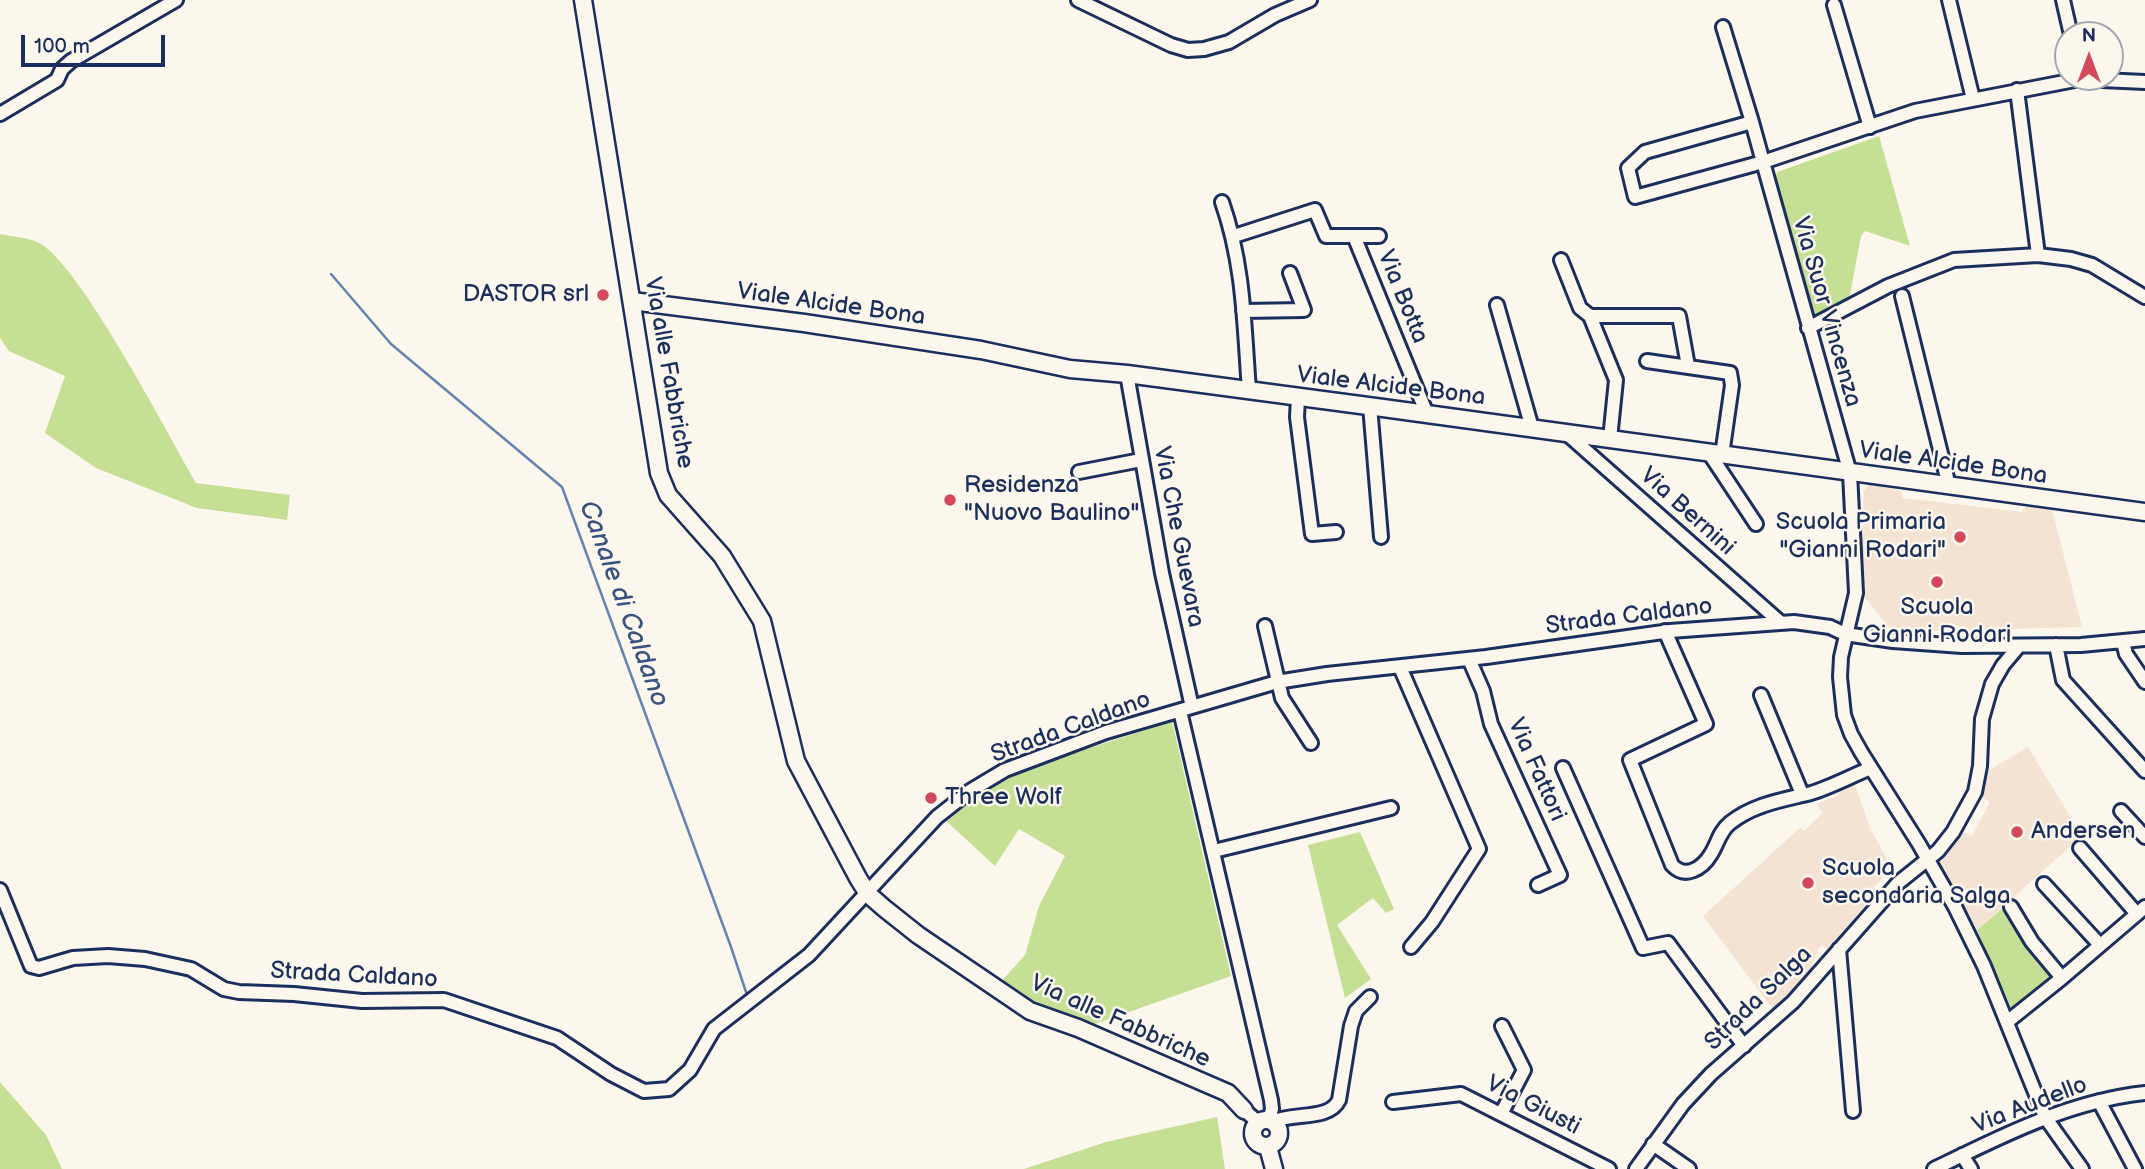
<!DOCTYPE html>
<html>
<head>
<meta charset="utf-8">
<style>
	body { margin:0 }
	#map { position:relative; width:2145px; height:1169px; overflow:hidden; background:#fbf7ec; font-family:"Balsamiq Sans",sans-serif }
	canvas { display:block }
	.north { position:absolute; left:2054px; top:21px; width:70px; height:70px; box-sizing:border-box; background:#fbf7ec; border:2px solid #a1a7b3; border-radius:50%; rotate:0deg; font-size:19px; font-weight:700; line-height:28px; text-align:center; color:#1b2f5e }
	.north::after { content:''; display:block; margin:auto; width:24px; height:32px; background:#d1495b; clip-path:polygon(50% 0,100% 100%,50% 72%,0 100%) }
	.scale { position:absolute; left:21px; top:35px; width:144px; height:32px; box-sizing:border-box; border:4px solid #1b2f5e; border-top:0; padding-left:9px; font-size:21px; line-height:24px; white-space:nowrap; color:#1b2f5e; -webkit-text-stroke:5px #fbf7ec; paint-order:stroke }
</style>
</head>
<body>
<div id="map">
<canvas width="2145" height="1169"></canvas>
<div class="north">N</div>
<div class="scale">100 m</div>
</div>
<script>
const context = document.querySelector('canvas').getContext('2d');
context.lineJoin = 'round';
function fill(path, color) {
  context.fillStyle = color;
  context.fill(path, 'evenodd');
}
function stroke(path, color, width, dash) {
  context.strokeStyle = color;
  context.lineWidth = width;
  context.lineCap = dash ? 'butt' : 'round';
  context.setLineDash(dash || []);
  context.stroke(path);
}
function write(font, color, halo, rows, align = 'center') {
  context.font = font + ' "Balsamiq Sans",sans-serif';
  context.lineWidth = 5;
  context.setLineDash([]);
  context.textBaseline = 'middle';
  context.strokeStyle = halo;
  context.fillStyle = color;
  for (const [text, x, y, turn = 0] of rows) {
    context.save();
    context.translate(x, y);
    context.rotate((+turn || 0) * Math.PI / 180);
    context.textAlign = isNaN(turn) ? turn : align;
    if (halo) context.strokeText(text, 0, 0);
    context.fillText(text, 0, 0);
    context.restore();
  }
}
const built = new Path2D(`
	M1869,484L1901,491L1903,498L2022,512L2027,506L2052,509L2082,627L1893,632L1865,598L1861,563L1864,491Z
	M2028,747L2082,836L1977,930L1938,860L1962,832L1972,836L1990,802L1980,796L1984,787L1983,774Z
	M1854,782L1870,828L1892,868L1863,898L1867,903L1827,950L1822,945L1818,949L1808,977L1775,1012L1703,916L1800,828L1804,831L1823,813L1816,804L1839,795L1838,788Z`);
const green = new Path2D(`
	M1879,136L1910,246L1865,231L1861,236L1849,300L1815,319L1774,183L1777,172Z
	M0,234C12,237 26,237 37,242C77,258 170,439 196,483L290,495L287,520L197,508L96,468L45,433L65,376L9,351L0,338Z
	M1172,721L1231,976L1092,1025L1031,1000L1000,983L1025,955L1039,906L1065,856L1019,829L995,866L945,820L1009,777L1044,763Z
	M1360,832L1394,909L1386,913L1373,898L1337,925L1371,979L1345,998L1308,845Z
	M2005,906L2008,910L2006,912L2018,931L2021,930L2055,978L2012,1010L1977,930Z
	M0,1082L46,1135L62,1169H0Z
	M1217,1117L1225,1169H1024L1106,1142Z`);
const stream = new Path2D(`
	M331,274L391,344L562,487L731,947L747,995L743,999`);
const street = new Path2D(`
	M1078,0L1171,45L1188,50L1204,49L1229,42L1275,15L1310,0
	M1949,0L1973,99
	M2063,0L2071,35
	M1834,5L1870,127
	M1723,27L1752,122
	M2017,90L2038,255
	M0,114L57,80L62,69L71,61L176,0
	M1752,122L1763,162L1635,197L1628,168L1645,152Z
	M1222,202C1244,265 1244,324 1249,390
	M1234,236L1315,210L1326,236H1379
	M1354,236L1427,414
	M1561,260L1580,308L1590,316L1616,380L1610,439
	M1902,296L1949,486
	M1497,305L1532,428
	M1243,311L1304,310L1290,273
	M1590,316H1679L1688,366
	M1808,328L1888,286L1954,260L2038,255L2071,259L2092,265L2145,297
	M1647,361L1730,373L1732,385L1722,455
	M1127,374L1162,573L1192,707
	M1298,398L1297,417L1312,534L1336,532
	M1370,406L1381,537
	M1566,433L1780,622
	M1709,453L1756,524
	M1079,472L1141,460
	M1265,626L1282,698L1311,743
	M1665,631L1706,724L1630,760L1672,865C1685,879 1702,869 1711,854C1718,843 1719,832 1730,823C1754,804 1783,800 1811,793C1831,787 1851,776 1871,768
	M2123,642L2126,654L2145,682
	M2056,645L2063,680L2145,771
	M1469,659L1483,691L1491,724L1560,875L1538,885
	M1400,667L1479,849L1432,922L1411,947
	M1761,695L1802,794
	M1180,711L1271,1100L1272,1109L1269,1120
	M1563,768L1643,948L1668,943L1744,1046
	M2121,811L2145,837
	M2080,848L2137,914
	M1214,851L1391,808
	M2044,884L2100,945
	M0,890L31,966L39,968L73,958L108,956L145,959L191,969L224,989L239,992L294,994L362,1001L444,1000L557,1038L611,1074L644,1091L669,1089L690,1070L714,1029L809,955L937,817L970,791L1005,770L1106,732L1277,682L1327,674L1486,657L1670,631L1794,622L1830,627L1845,634L1893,641L1962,646L2081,645L2145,639
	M2011,907L2032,942L2062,978
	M1839,949L1853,1111
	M2007,1022L2062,978L2145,907
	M2099,1101L2135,1169
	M1393,1102L1461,1094L1609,1169
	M1244,1110L1258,1122
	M1501,1114L1524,1070L1502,1026
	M1272,1122C1293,1112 1329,1121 1339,1100L1351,1026L1356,1011L1370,997
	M1653,1144L1689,1169
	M1962,1155L1971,1169
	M1636,1169L1683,1104L1711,1074L1793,1002L1898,883L1938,851L1953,832L1975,792L1980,766L1982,719L1992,684L2003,665L2019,646
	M1934,1169C2001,1136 2070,1101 2145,1093
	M2082,1169L2045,1117L1984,966L1955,907L1919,844L1861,752L1851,734L1844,715L1840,677L1841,657L1856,593L1850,473L1763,162L1915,111L2080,79L2145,82`);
const secondary = new Path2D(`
	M583,0L659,473L668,495L722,556L762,621L796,761L858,878L868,894L884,908L918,935L1030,1011L1078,1028L1228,1093L1244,1110
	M632,301L804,323L981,350L1070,369L1127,374L1383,408L2145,512
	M1253 1133a13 13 0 1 1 26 0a13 13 0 1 1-26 0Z
	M1268,1147L1274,1169`);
const markers = [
	[603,295,7,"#d1495b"],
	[950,500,7,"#d1495b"],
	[1960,537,7,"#d1495b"],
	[1937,582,7,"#d1495b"],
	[931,798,7,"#d1495b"],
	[2017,832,7,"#d1495b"],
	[1808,883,7,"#d1495b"]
];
const poiNames = [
	["DASTOR srl",589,295,"right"],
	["Residenza",964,486],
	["\"Nuovo Baulino\"",964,514],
	["Scuola Primaria",1946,523,"right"],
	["\"Gianni Rodari\"",1946,551,"right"],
	["Scuola",1937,608,"center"],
	["Gianni Rodari",1937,636,"center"],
	["Three Wolf",945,798],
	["Andersen",2031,832],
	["Scuola",1822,869],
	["secondaria Salga",1822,897]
];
const streetNames = [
	["Via Botta",1402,297,68],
	["Viale Alcide Bona",831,305,8],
	["Via Suor Vincenza",1826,312,74],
	["Via alle Fabbriche",668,373,80],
	["Viale Alcide Bona",1391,387,7],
	["Viale Alcide Bona",1953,464,8],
	["Via Bernini",1687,512,42],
	["Via Che Guevara",1178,537,79],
	["Strada Caldano",1629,617,-7],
	["Strada Caldano",1071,728,-20],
	["Via Fattori",1536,770,66],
	["Strada Caldano",354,976,3],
	["Strada Salga",1759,999,-44],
	["Via alle Fabbriche",1120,1022,24],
	["Via Giusti",1533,1106,27],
	["Via Audello",2030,1106,-21]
];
const waterNames = [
	["Canale di Caldano",623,604,70]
];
fill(built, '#f4e2d2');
fill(green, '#c5df95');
stroke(stream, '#6284b2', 2.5);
stroke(street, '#1b2f5e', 18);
stroke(secondary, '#1b2f5e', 21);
stroke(street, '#fbf7ec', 12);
stroke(secondary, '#fbf7ec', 16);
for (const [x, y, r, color] of markers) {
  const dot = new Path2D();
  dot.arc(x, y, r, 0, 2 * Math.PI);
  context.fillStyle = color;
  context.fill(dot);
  stroke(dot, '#fbf7ec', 2.5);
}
write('24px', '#1b2f5e', '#fbf7ec', poiNames, 'left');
write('24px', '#1b2f5e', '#fbf7ec', streetNames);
write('italic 26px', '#385281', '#fbf7ec', waterNames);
</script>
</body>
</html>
